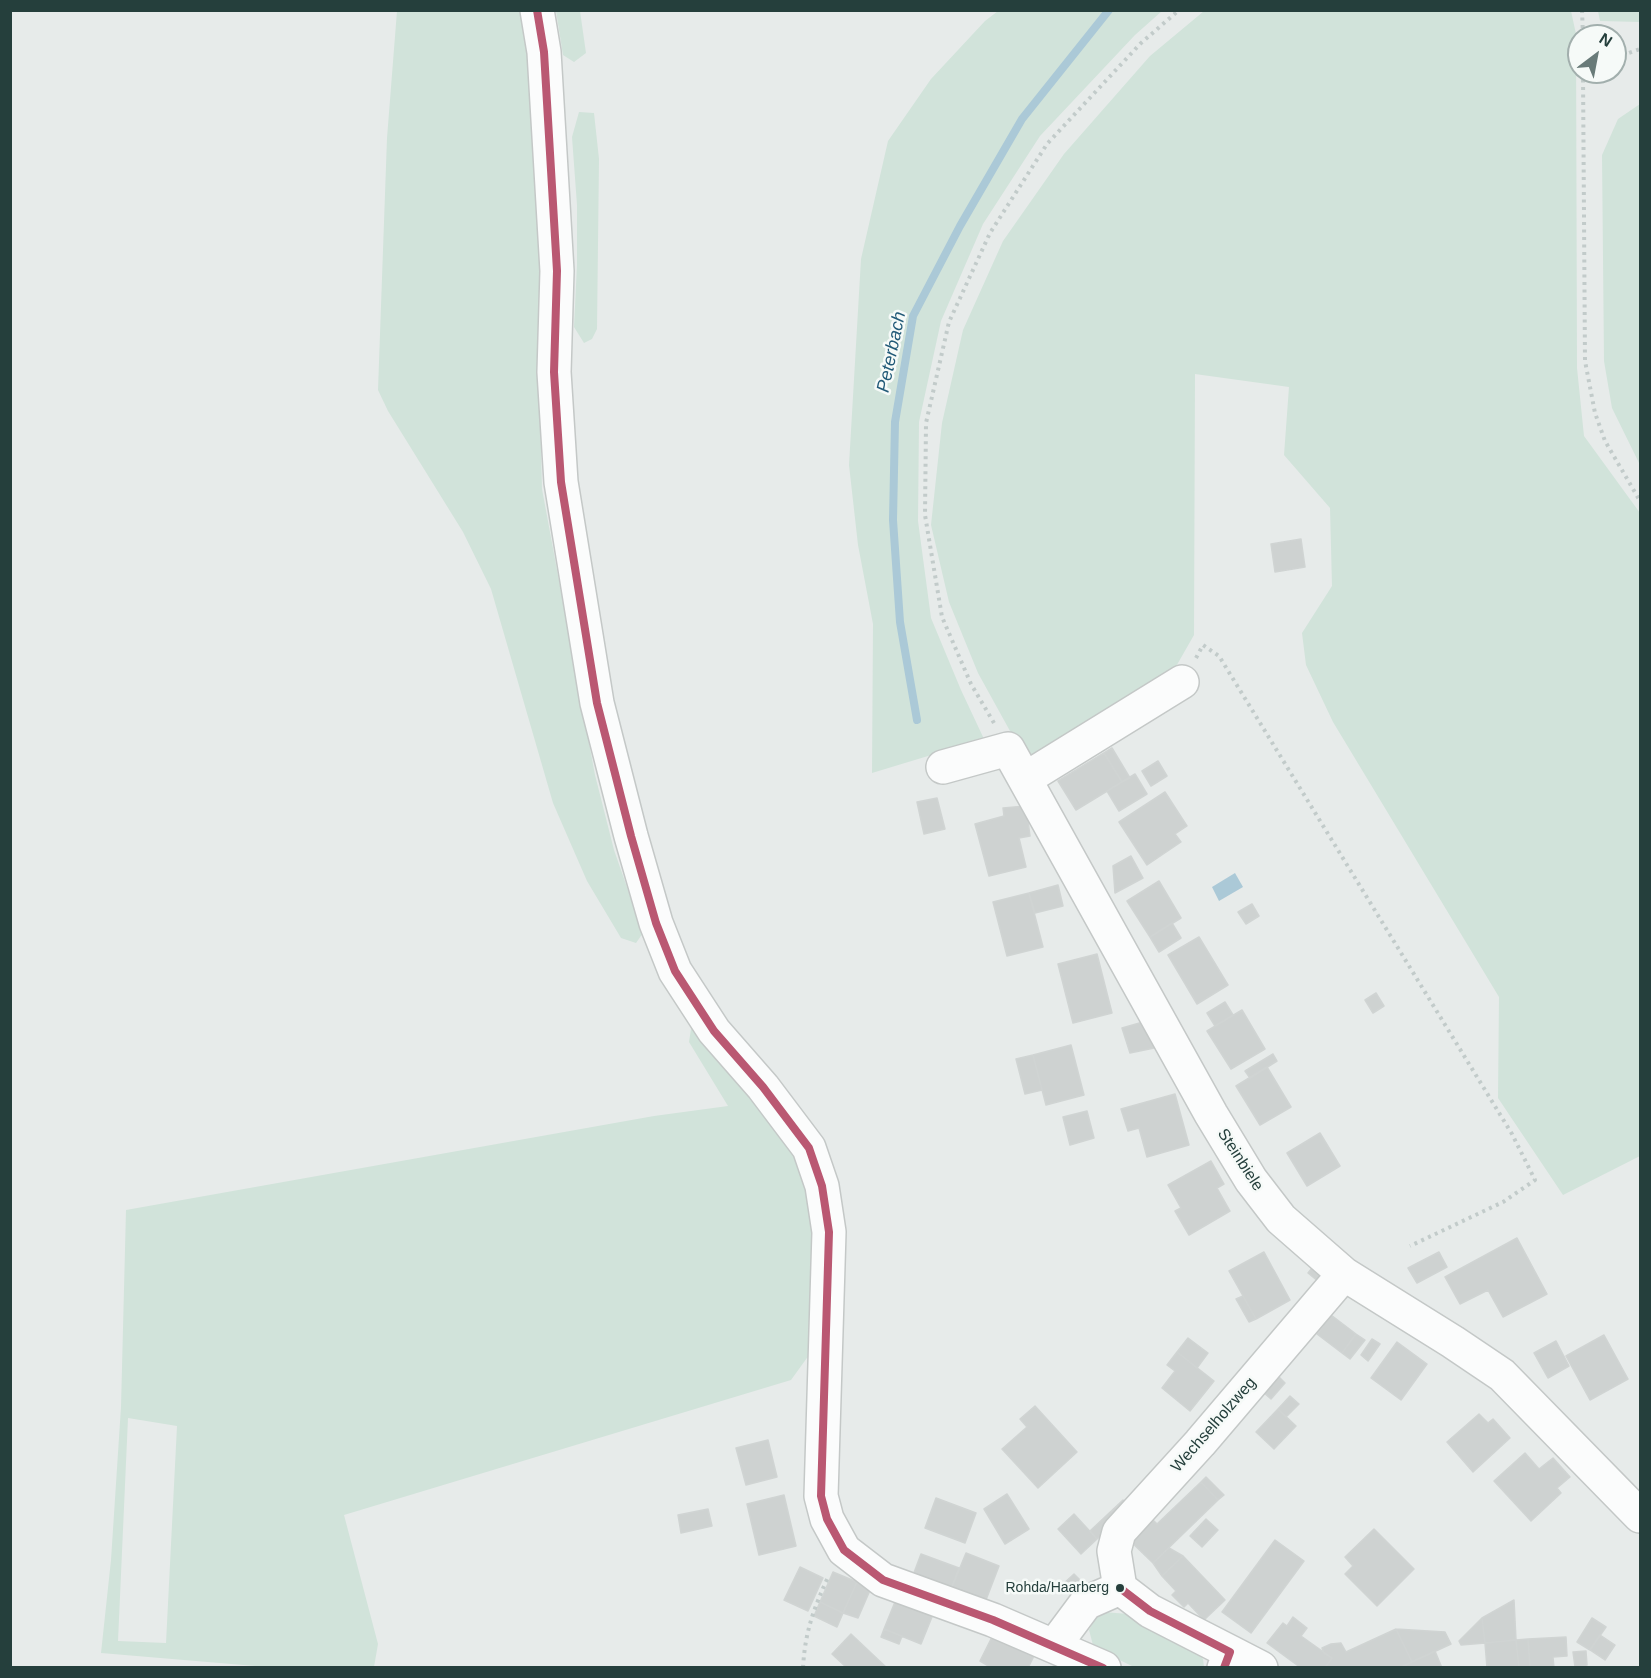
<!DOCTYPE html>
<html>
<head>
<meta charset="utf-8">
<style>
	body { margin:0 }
	#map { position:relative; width:1651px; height:1678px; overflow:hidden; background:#e7ebea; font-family:Helvetica,sans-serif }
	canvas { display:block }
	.frame { position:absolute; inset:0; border:12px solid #253f3c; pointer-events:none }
	.north { position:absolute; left:1567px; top:24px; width:60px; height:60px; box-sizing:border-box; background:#f6faf8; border:2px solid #a2afad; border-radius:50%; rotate:32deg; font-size:16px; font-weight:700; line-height:24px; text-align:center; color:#253f3c }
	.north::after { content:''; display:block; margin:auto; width:21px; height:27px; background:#697b79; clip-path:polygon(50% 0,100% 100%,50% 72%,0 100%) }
</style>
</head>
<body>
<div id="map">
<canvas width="1651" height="1678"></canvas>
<div class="frame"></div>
<div class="north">N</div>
</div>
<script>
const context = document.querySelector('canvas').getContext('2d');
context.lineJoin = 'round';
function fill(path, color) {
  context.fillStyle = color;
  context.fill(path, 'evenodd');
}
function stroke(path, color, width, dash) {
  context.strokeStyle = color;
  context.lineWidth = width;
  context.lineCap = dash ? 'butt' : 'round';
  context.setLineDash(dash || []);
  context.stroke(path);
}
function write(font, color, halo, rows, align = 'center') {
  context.font = font + ' Helvetica,sans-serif';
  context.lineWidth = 5;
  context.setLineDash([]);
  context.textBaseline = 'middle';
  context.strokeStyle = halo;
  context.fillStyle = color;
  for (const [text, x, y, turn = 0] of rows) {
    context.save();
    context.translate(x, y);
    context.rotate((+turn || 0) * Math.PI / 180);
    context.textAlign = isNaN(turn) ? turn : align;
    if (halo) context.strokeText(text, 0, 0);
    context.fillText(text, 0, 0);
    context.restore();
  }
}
const green = new Path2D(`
	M397,11H523L545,179L538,326L542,489L595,775L614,850L643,933L636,943L621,938L587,881L553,803L491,589L463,532L388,411L378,390L387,138Z
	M556,11H580L586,53L574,62L563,55Z
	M998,11H1162L1135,35L1040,136L983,224L941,321L919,422L918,521L931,618L961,690L984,739L872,773L873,624L858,545L849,465L861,259L888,141L931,79L985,21Z
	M1204,11H1571L1576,34L1577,368L1584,436L1640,513V1156L1563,1195L1498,1098L1499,997L1333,722L1306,665L1302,633L1332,586L1330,508L1284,455L1289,387L1195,374L1194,635L1174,670L1031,757L1010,731L978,673L949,602L931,525L942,423L963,330L1003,241L1064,154L1150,56Z
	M1598,11H1640V22L1600,21Z
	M1640,104V465L1612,408L1604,361L1602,155L1618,119Z
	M579,112L594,113L599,159L597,329L592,339L584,343L574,327L577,265V205L572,137Z
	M691,1029L702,1033L789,1139L811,1203L812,1351L791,1380L344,1515L378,1644L374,1667H267L101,1653L111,1560L121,1407L126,1210L654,1116L728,1106L689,1042ZM128,1418L177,1426L166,1643L118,1641Z
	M1103,1612L1129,1614L1198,1652L1203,1659L1204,1667H1134L1097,1649L1093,1645L1089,1630L1095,1619Z`);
const water = new Path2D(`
	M1235,873L1243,887L1219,901L1212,887Z`);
const stream = new Path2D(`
	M917,720L900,622L893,520L895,422L913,316L960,226L1022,119L1109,10`);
const building = new Path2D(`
	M1301,539L1305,567L1275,572L1271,544Z
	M1112,748L1130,778L1122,782L1104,753Z
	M1104,753L1122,782L1076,810L1058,781Z
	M1158,761L1167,776L1151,786L1142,771Z
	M1135,774L1147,794L1119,811L1107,791Z
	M1165,792L1187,826L1175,834L1181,842L1147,865L1119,822Z
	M937,798L945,829L924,834L917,802Z
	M1026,806L1030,836L1019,838L1026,867L989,876L975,824L1004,816L1003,808Z
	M1131,856L1143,878L1115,893L1113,866Z
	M1159,881L1181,918L1150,937L1127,901Z
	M1058,885L1063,906L1035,913L1029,893Z
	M1029,893L1043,947L1007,956L993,902Z
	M1252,904L1259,916L1246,924L1238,912Z
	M1172,923L1181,938L1159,952L1150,937Z
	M1199,937L1228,985L1197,1004L1168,955Z
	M1097,954L1112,1013L1073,1023L1058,964Z
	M1376,993L1384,1006L1373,1013L1365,1000Z
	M1225,1002L1233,1015L1215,1026L1207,1013Z
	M1242,1010L1265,1049L1231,1069L1207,1031Z
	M1143,1022L1159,1047L1130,1053L1122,1028Z
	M1071,1045L1084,1095L1046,1105L1033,1055Z
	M1273,1054L1277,1061L1250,1078L1245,1071Z
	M1033,1055L1042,1090L1025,1094L1016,1059Z
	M1267,1067L1291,1107L1260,1125L1236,1086Z
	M1175,1094L1189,1145L1147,1157L1139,1128L1128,1131L1121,1109Z
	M1087,1111L1094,1138L1070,1145L1063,1117Z
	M1320,1133L1340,1166L1307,1186L1287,1153Z
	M1211,1161L1224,1184L1217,1188L1230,1211L1189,1235L1175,1211L1181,1208L1168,1185Z
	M1517,1238L1547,1294L1503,1317L1488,1290L1460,1304L1445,1277Z
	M1264,1252L1290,1300L1256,1319L1229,1271Z
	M1439,1252L1447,1267L1417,1283L1408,1268Z
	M1316,1263L1327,1271L1319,1282L1308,1273Z
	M1243,1296L1256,1319L1249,1322L1236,1299Z
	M1331,1315L1356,1334L1342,1353L1317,1334Z
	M1356,1334L1365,1340L1350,1359L1342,1353Z
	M1604,1335L1628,1379L1590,1400L1566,1356Z
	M1188,1338L1208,1353L1197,1368L1177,1352Z
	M1372,1339L1380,1344L1368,1361L1361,1355Z
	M1556,1341L1569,1366L1548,1378L1534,1353Z
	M1397,1342L1427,1364L1401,1400L1371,1378Z
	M1177,1352L1214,1381L1190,1411L1162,1388L1175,1371L1167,1365Z
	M1278,1376L1285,1383L1271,1399L1263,1392Z
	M1290,1396L1299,1404L1286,1417L1278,1409Z
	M1035,1406L1077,1452L1038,1488L1002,1449L1027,1427L1020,1419Z
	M1278,1409L1296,1426L1274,1449L1256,1432Z
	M1479,1414L1488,1423L1493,1419L1510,1438L1473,1472L1447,1442Z
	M768,1440L777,1477L746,1485L736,1448Z
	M1525,1453L1539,1469L1553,1458L1570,1477L1557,1488L1561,1493L1531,1521L1494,1481Z
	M1206,1477L1224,1495L1218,1500L1201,1482Z
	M1201,1482L1218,1500L1153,1563L1125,1536L1147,1514L1157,1524Z
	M1007,1494L1029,1529L1005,1544L984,1509Z
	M784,1495L796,1546L759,1555L747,1504Z
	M936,1498L976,1513L965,1543L925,1528Z
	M1123,1500L1131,1509L1097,1539L1090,1531Z
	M708,1509L712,1526L681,1533L678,1515Z
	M1074,1514L1097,1539L1081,1554L1058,1529Z
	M1206,1519L1218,1530L1202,1547L1190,1536Z
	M1374,1529L1414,1569L1377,1606L1345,1574L1353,1566L1345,1557Z
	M1275,1540L1304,1561L1251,1633L1222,1612Z
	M1169,1548L1183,1556L1162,1576L1153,1563Z
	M966,1553L999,1566L984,1605L950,1592Z
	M921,1554L959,1568L950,1592L912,1578Z
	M1183,1556L1225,1600L1204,1620L1188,1603L1184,1607L1172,1595L1176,1591L1162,1576Z
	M800,1567L823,1578L808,1611L784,1600Z
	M833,1572L857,1582L843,1613L820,1602Z
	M1074,1574L1081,1581L1068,1593L1062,1585Z
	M857,1582L871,1588L858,1618L843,1613Z
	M897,1597L934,1612L921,1644L884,1629Z
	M1514,1600L1516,1640L1485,1643L1482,1618Z
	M820,1602L843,1613L837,1627L814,1616Z
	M1293,1617L1307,1628L1301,1636L1332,1658L1325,1668H1301L1267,1643L1283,1623L1287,1626Z
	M1482,1618L1485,1643L1461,1645L1459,1641Z
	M1592,1618L1606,1627L1590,1650L1577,1642Z
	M884,1629L902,1636L899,1644L881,1637Z
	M1396,1629L1412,1662L1400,1668H1325L1332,1658L1324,1653L1322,1648L1331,1644L1341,1643L1346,1652Z
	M1396,1629L1445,1632L1451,1644L1412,1662Z
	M851,1634L887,1668H847L832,1654Z
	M993,1635L1034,1656L1028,1668H992L980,1661Z
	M1600,1635L1615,1645L1605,1660L1590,1650Z
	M1566,1637L1567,1656L1553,1657L1554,1668H1530L1528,1639Z
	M1528,1639L1530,1668H1519L1516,1640Z
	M1516,1640L1519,1668H1487L1485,1643Z
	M1435,1651L1442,1668H1403V1666Z
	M1586,1651L1587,1665L1575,1667L1573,1652Z`);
const path = new Path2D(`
	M1582,10L1583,36
	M1615,58L1640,49
	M1583,72L1585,361L1595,413L1605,441L1640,501
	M1196,658L1203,645L1219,656L1512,1134L1535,1180L1503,1202L1410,1246
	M994,723L971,684L942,617L925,515L926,423L949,322L990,233L1047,144L1140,44L1179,10
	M803,1668C805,1631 814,1608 829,1575`);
const minor = new Path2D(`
	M537,10L544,52L557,271L554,372L561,482L597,703L631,836L656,923L675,971L714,1031L763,1087L809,1148L822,1186L829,1232L821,1496L827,1519L844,1550L883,1580L993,1620L1104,1668
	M943,767L1008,749L1211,1114L1251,1180L1281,1219L1344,1274L1453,1342L1502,1375L1640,1516
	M1025,779L1182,682
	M1120,1588L1114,1551L1119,1532L1200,1443L1344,1274
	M1120,1588L1150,1611L1230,1652L1224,1668
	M1054,1646L1086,1603L1120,1588
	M1230,1652L1261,1668`);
const bus1 = new Path2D(`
	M537,10L544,52L557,271L554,372L561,482L597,703L631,836L656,923L675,971L714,1031L763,1087L809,1148L822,1186L829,1232L821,1496L827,1519L844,1550L883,1580L993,1620L1103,1668
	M1120,1588L1150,1611L1230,1652L1224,1668`);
const markers = [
	[1120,1588,5,"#253f3c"]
];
const busNames = [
	["Rohda/Haarberg",1109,1588]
];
const streetNames = [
	["Steinbiele",1240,1160,57],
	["Wechselholzweg",1214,1425,-49]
];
const waterNames = [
	["Peterbach",892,352,-78]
];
fill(green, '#d1e3da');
fill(water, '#abc9d7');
stroke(stream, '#abc9d7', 8);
fill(building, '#ced2d1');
stroke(building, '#d0d4d3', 1.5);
stroke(minor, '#c4c8c7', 36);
stroke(path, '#c2cbca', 4, [3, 4.5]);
stroke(minor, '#fbfcfc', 33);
stroke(bus1, '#ba5872', 8);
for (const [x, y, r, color] of markers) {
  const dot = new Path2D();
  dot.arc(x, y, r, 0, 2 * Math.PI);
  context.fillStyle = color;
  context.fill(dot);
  stroke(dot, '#f6faf8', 2);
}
write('14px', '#253f3c', '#f6faf8', busNames, 'right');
write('16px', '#253f3c', '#f6faf8', streetNames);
write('italic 18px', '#225a78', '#f6faf8', waterNames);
</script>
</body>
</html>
